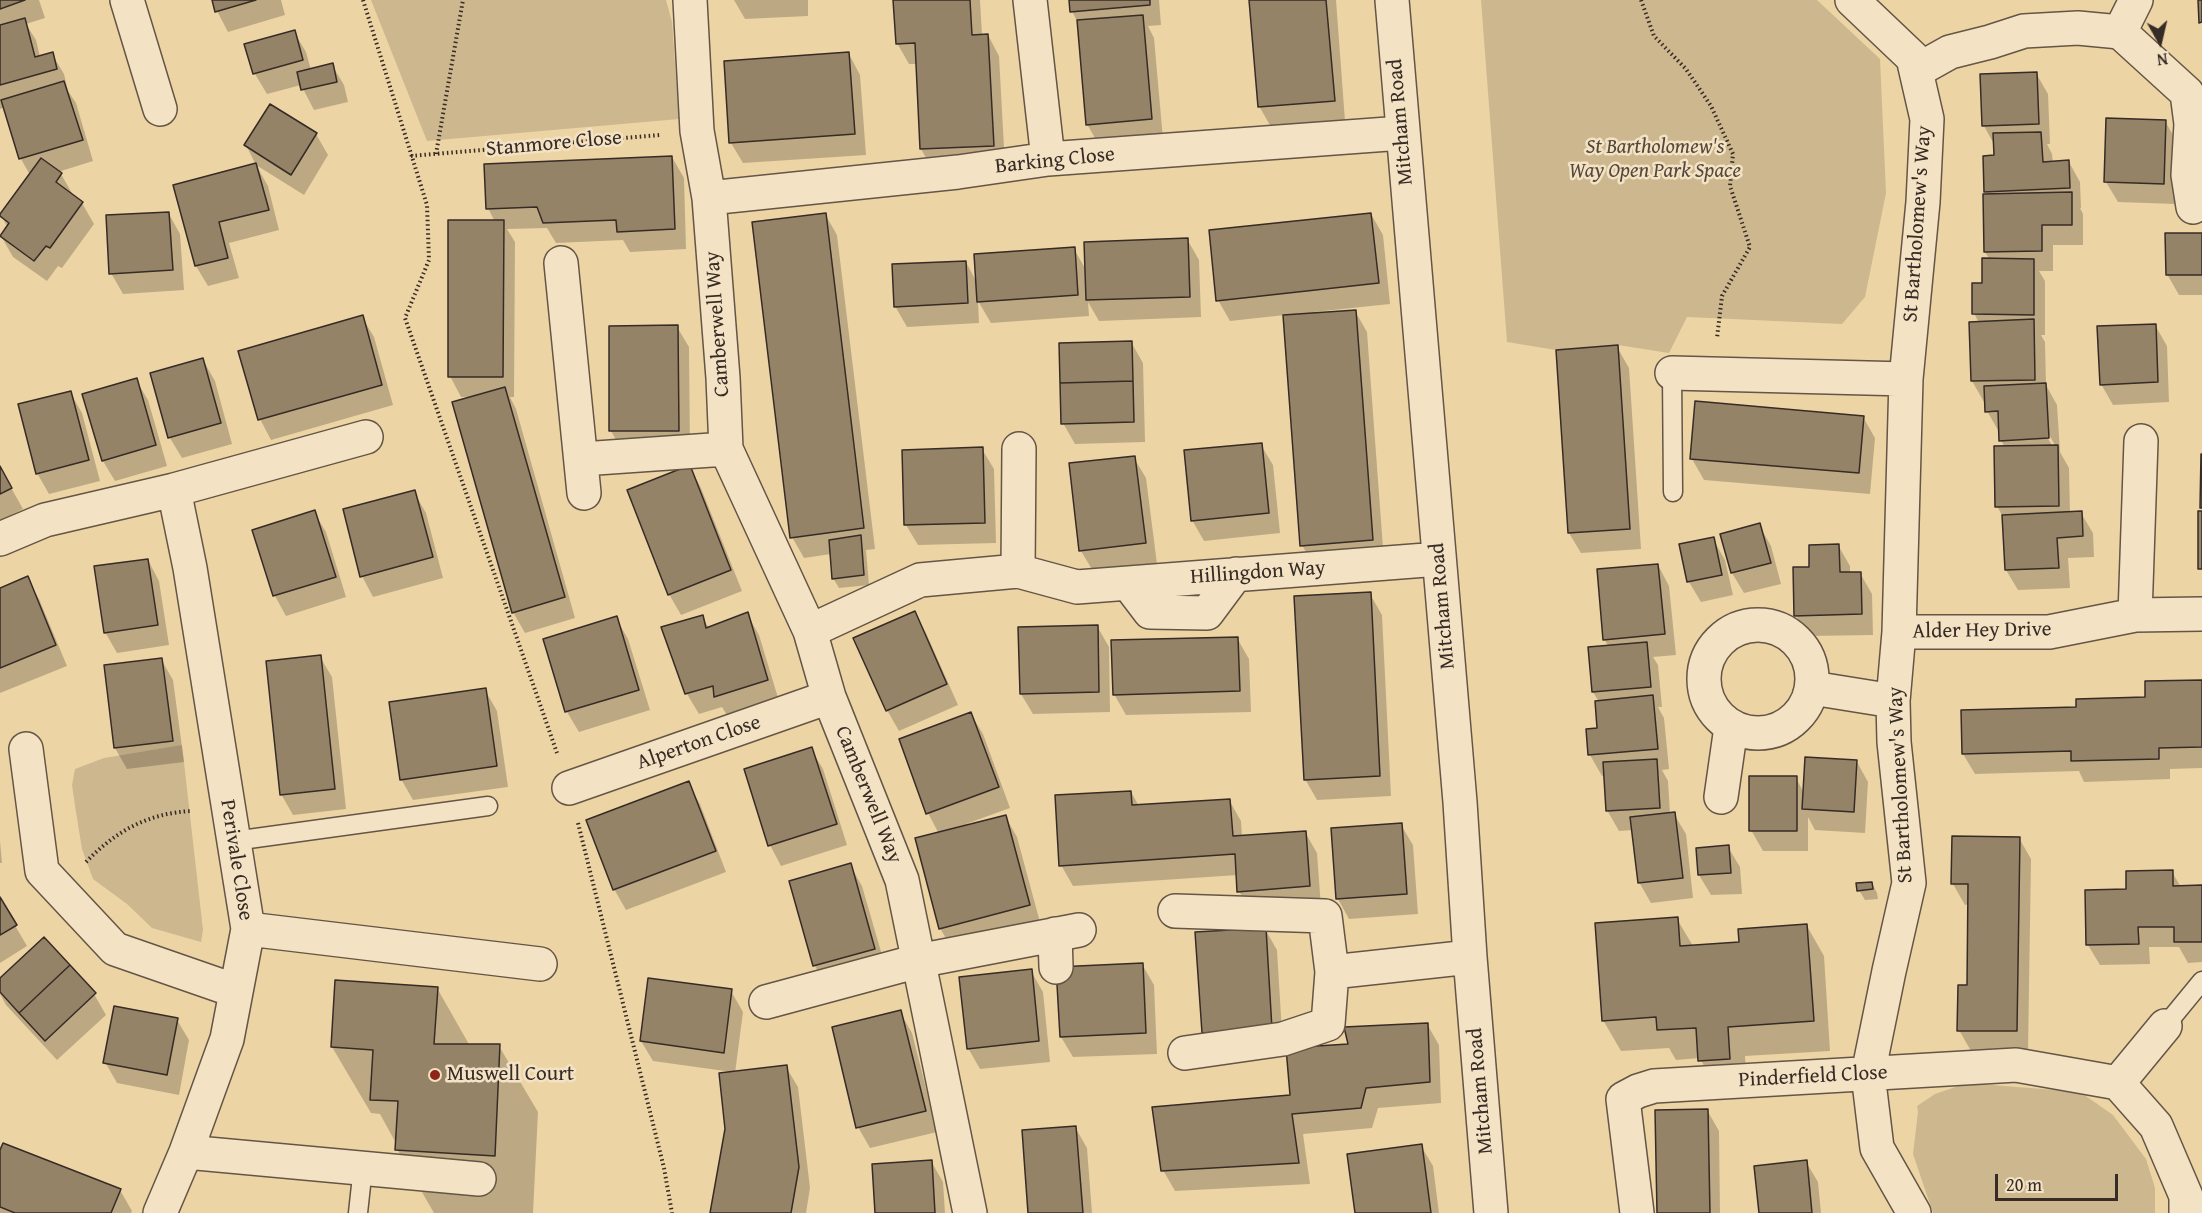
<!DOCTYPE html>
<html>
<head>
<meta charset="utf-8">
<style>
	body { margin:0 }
	#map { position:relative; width:2202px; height:1213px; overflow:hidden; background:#ecd4a4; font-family:"Gentium Book Plus",serif }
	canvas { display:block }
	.north { position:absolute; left:2130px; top:12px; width:60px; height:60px; -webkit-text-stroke:4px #f3e3c4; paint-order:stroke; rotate:172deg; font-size:16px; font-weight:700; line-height:24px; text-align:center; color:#372b26 }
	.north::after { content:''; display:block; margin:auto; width:21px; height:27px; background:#372b26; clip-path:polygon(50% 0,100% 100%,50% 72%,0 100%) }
	.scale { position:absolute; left:1995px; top:1174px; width:123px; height:27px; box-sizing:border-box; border:3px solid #372b26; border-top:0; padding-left:8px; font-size:18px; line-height:21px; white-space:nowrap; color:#372b26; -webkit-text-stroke:4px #f3e3c4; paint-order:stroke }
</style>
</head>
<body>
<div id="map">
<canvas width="2202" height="1213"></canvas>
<div class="north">N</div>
<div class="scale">20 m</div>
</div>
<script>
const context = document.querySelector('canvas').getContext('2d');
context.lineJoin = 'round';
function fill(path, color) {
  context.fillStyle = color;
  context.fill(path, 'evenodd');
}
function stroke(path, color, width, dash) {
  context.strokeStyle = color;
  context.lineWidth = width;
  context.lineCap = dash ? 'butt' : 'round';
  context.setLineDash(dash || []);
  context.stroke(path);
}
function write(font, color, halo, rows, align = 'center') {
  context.font = font + ' "Gentium Book Plus",serif';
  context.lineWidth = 5;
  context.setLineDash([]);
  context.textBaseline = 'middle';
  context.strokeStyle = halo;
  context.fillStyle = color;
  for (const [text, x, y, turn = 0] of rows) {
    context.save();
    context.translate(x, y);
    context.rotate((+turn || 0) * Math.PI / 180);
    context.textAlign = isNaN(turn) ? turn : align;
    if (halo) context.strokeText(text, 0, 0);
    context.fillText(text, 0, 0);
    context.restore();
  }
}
const green = new Path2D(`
	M371,0H666L672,22L679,119L427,141Z
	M1481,0H1817L1880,59L1886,193L1865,297L1842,324L1687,317L1669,353L1618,345L1556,350L1507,342Z
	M182,745L203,930L201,942L152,928L127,904L93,879L82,849L76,812L72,785L75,769L104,758Z
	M1967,1083L2080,1092L2113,1115L2146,1159L2155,1188V1213H1933L1913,1154L1918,1112L1917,1106L1935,1094Z`);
const shadow = new Path2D(`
	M0,0H39L45,18L26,24L36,40L40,57L52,54L64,74L68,91L76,103L93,161L58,172L61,174L73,195L82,203L94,224L62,268L58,266L47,281L13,257L1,236L8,228L1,215L30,175L21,159L5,107L0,109Z
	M213,0H281L285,15L228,32L217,11Z
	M734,0H808V16L745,19Z
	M895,0H980L982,35H988L999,56L1005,166L933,170L921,149L917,64H909L897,43Z
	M1071,0H1159L1161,25L1148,26L1154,38L1163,139L1099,145L1087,124L1078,23L1072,11Z
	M1251,0H1336L1345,121L1271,127L1259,106Z
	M294,32L306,52L311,70L332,65L344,85L348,102L314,110L301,85L267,94L255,74L246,45Z
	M849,54L860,75L866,155L743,163L731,143Z
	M2036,73L2048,94L2050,144H2047L2052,154L2053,163L2069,162L2080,182L2081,208H2080L2083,214V245H2053V271H2039L2045,281V335H2041L2045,342L2046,385L2057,405L2060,452L2069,468L2070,513H2081L2093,533L2094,557L2068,558L2070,588L2018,590L2006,570L2004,519L1997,506L2005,448L2001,440V432H1999L1987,411L1986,401L1984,402L1972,381L1979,323L1974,313L1990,260L1985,252L1988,195L1986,192L1995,156V146L1984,126ZM2047,431L2056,447H2053L2044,432Z
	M2165,121L2177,142L2175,204L2118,202L2106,182Z
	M316,134L328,155L304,195L256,165L246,145Z
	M672,157L684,178L686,249L630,252L623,240L556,243L547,228L507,229L515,242L514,397H510L516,409L575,618L525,633L513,612L471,397H461L450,376L495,222L488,208Z
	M256,165L268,186L279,230L229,243L239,278L208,286L196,266L175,186Z
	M169,214L180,234L184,290L123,294L111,273Z
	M825,214L837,235L875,549L866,550L869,585L839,588L833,578L831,554L804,558L792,537Z
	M1371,214L1383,235L1390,304L1314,312V315L1355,311L1367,332L1384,561L1314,566L1302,545L1285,315L1230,321L1218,300Z
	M2202,234V295H2179L2167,274Z
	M1187,239L1199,260L1201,317L1099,321L1088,302L1089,316L991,323L978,301L979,323L907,327L895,306L966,262L977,283L1074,249L1086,270Z
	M362,317L374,337L393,405L271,440L260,419Z
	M2155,325L2167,346L2169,402L2113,405L2101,384Z
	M677,327L689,347L690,452H623L611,431Z
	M1131,342L1143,363L1145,442L1075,444L1063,423Z
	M1617,347L1629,368L1641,549L1581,553L1569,533Z
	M203,360L215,381L232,444L182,458L170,438L152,374Z
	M136,380L148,400L167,466L115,481L103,461L84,395Z
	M70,392L82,413L100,481L49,494L37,473Z
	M1863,417L1875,438L1870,494L1704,480L1692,459Z
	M1261,445L1273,465L1280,533L1204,541L1192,520Z
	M982,449L994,469L996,543L918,545L906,525Z
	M1134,458L1146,478L1157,564L1093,571L1081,551L1071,465Z
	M690,467L701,488L742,591L681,615L669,594Z
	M0,468L23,509L0,521Z
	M414,492L426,513L443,578L373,597L362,576Z
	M314,512L326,532L346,597L286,616L275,596L254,531Z
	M1759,525L1771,546L1781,584L1744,593L1732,573L1722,535Z
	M1713,539L1725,560L1733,595L1701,602L1689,582L1681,545Z
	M1838,545L1850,566V573H1860L1872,594L1873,635L1808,636L1796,615L1811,568Z
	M148,560L159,581L169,645L117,653L105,632Z
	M1658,565L1669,586L1676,655L1653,657L1658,665L1662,707H1658L1664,718L1669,769L1662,770L1668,781L1670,814H1674L1686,834L1693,898L1651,903L1639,882L1633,830L1619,831L1607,810L1605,775L1602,776L1590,755L1588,730L1599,729V702L1593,692L1609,647L1604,639Z
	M27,578L39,599L67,666L0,693V590Z
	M1370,594L1382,615L1391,796L1317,800L1305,779Z
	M915,613L926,633L958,705L899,731L887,710Z
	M747,614L759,635L779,701L728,717L722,707L699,714L687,694L663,628L702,617L709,628Z
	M616,618L628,639L650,710L579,732L567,712L545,640Z
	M1097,626L1109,647L1110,712L1033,714L1021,694Z
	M1237,638L1249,659L1251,712L1126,715L1114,694Z
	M320,657L332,677L346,809L293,815L281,794Z
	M161,659L173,680L184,762L127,769L115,748L105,666Z
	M2202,681V768L2170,769V779L2084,782L2079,771L1975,774L1963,754L2078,708L2147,699Z
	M485,690L497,711L508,787L413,800L401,779Z
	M971,714L983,734L1010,808L966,824L967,826L1005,816L1017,837L1041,926L952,949L940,928L939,834L928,813Z
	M811,749L823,769L847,845L781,866L770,845Z
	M1857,762L1868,782L1865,833L1815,830L1808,817V851H1763L1751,830L1796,778L1804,793Z
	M688,783L700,804L726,872L626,910L614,889Z
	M1131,792L1139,806L1229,800L1241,821L1242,837L1305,832L1317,853L1321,907L1251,912L1239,891L1238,875L1073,886L1061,865Z
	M1401,825L1413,845L1418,914L1349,919L1338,899Z
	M2019,838L2031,859L2028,1052L1971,1051L1959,1030L1968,986L1969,904L1965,905L1953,884Z
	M0,841L2,863H0Z
	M1728,847L1740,867L1742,894L1711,895L1699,875Z
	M850,865L862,886L886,969L827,986L815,966L791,882Z
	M2172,872L2181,887H2202V962L2188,963L2179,947H2149L2150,964L2100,965L2088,945L2128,891Z
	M1872,883L1877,893L1878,899L1865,900L1859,890Z
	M0,900L27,946L0,963Z
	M1677,919L1693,946L1741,943L1807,926L1824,956L1830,1051L1745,1056L1747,1089L1717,1091L1700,1058L1676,1060L1669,1048L1621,1051L1603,1020Z
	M1265,929L1277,950L1283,1049L1215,1053L1203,1033Z
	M1142,964L1154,985L1157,1054L1073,1057L1061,1037Z
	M1031,971L1043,992L1050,1062L980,1069L968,1048Z
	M0,980L94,994L106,1015L57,1060L6,1005L0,994Z
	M437,988L470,1046H499L538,1112L533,1213H434L397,1149V1145L380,1114L371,1113L332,1047Z
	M731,991L743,1012L735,1073L786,1067L798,1087L810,1188L806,1213H711L727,1129L732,1072L653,1061L641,1041Z
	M900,1012L912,1033L937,1132L870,1148L858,1127Z
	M177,1020L189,1040L179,1095L117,1083L105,1062Z
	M1427,1024L1439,1045L1441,1103L1378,1108L1372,1128L1303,1134L1310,1184L1175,1191L1163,1170L1291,1096L1349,1046Z
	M1707,1110L1719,1131L1720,1213H1658Z
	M1075,1127L1087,1148L1092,1213H1029Z
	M1421,1146L1433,1166L1439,1213H1357Z
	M0,1154L120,1190L132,1211L131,1213H0Z
	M931,1161L943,1182L945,1213H877Z
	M1806,1162L1818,1182L1821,1213H1760Z`);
const building = new Path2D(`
	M0,0H25L0,9Z
	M212,0H256L215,12Z
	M893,0H970L972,35L988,34L994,146L920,149L915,43L896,44Z
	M1069,0H1150V5L1070,12Z
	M1249,0H1326L1335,101L1258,107Z
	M2198,0H2202V22L2199,23Z
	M1143,15L1152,119L1086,125L1077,20Z
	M25,18L35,57L53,52L57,69L0,85V25Z
	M295,30L303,60L253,74L244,44Z
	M849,52L855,134L729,143L724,61Z
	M333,63L337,82L301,90L297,72Z
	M2037,72L2039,124L1982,126L1980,74Z
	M64,81L83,140L19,159L1,100Z
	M270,104L317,133L291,175L244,145Z
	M2106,118L2166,120L2164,184L2104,182Z
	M2041,132L2043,162L2069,160L2070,188L1984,192L1983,156L1994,155L1993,133Z
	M672,156L675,229L617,232L616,220L543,223L537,207L486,209L484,164Z
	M41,158L62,173L56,182L83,202L50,248L46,246L34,261L0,236L9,223L0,216V214Z
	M256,163L269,210L219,222L228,258L195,266L173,185Z
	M2072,192V225H2042V251L1984,252L1983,194Z
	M169,212L173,270L109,274L106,215Z
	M826,213L864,528L790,538L752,222Z
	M1371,213L1379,283L1216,301L1209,230Z
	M448,220H504L503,377H448Z
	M2165,233H2202V275H2166Z
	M1188,238L1190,297L1086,300L1084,242Z
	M1075,247L1078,295L977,302L974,254Z
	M1982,258L2034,259V315L1972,314V283H1982Z
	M966,261L968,303L894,307L892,264Z
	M1356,310L1373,540L1300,546L1283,315Z
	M363,315L382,385L258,420L238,351Z
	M2034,319L2035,380L1971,381L1969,322Z
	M2156,324L2158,382L2100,385L2097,326Z
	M678,325L679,431H609V326Z
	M1132,341L1133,381L1060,383L1059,343Z
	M1618,345L1630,529L1568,533L1556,350Z
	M203,358L221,423L168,438L150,373Z
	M137,378L156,445L102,461L82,394Z
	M1133,381L1134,422L1061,424L1060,383Z
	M2046,383L2049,438L1999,441L1998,411L1985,412L1984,386Z
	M505,387L565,597L512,613L452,402Z
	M71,391L89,460L36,474L18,404Z
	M1695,401L1864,416L1859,473L1690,459Z
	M1262,443L1269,513L1191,521L1184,450Z
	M2058,445L2059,506L1995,507L1994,446Z
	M983,447L985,523L904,525L902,450Z
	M2201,454H2202V508H2200Z
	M1135,456L1146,543L1079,551L1069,463Z
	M690,465L731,570L668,595L627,490Z
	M0,466L12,488L0,494Z
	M415,490L433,557L360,577L343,509Z
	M315,510L336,577L273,596L252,530Z
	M2082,511L2083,536L2057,538L2059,568L2005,570L2002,515Z
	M2198,511H2202V569H2198Z
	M1760,523L1771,563L1731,573L1720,534Z
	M861,535L864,575L832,579L829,540Z
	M1714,537L1722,575L1687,582L1679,544Z
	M1839,544L1840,572H1861L1862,614L1794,616L1793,567H1809V545Z
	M148,559L158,625L104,633L94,566Z
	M1658,564L1665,634L1603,640L1597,569Z
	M28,576L56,645L0,668V588Z
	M1371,592L1380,776L1304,780L1294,596Z
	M915,611L947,684L886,711L853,638Z
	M748,612L768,680L714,697L713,686L685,694L661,627L703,615L706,628Z
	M617,616L639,690L565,712L543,639Z
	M1098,625L1099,692L1020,694L1018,627Z
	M1238,637L1240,691L1113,695L1111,640Z
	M1647,642L1651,687L1592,692L1588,647Z
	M321,655L335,789L280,795L266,661Z
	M162,658L173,741L114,748L104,665Z
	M2202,680V747L2159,748V759L2071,761V751L1962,754L1961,710L2076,707V699L2145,697V681Z
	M486,688L497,766L400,780L389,702Z
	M1653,695L1658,749L1588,755L1586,729L1597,728L1595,701Z
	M971,712L999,787L926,814L899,739Z
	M812,747L837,824L768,846L744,769Z
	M1805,757L1857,760L1854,812L1802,809Z
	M1657,759L1660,808L1606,811L1603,762Z
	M1749,776H1797V831H1749Z
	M689,781L716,851L613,890L586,820Z
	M1131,791L1132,805L1230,799L1233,836L1306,831L1310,886L1237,892L1235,854L1059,866L1055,795Z
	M1675,812L1683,878L1638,883L1630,817Z
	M1006,815L1030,905L939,929L915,838Z
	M1402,823L1407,894L1336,899L1331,828Z
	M1952,836L2020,837L2017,1031H1957L1958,985H1967L1968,884H1951Z
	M1729,845L1731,873L1698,875L1696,848Z
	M851,863L875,949L813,966L789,881Z
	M2173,870V886L2202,885V942H2174V927H2138L2139,944L2086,945L2085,890L2126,889V871Z
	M1872,882L1873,889L1857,891L1856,883Z
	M0,897L17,925L0,935Z
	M1678,917L1680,946L1739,942L1738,929L1807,924L1814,1021L1728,1027L1730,1059L1698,1061L1696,1028L1657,1030L1656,1017L1602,1021L1595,923Z
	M1266,928L1272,1029L1202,1033L1195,932Z
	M44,937L70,965L19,1013L0,992V978Z
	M1143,963L1146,1033L1060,1037L1056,967Z
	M70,965L96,993L45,1041L19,1013Z
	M1032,969L1039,1041L967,1049L959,977Z
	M648,978L732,989L724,1053L640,1041Z
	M335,980L438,987L434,1044H500L495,1156L395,1150L398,1101L370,1100L373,1050L331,1047Z
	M114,1006L178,1018L167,1075L103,1063Z
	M901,1010L926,1111L856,1128L832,1027Z
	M1428,1023L1430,1082L1366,1088L1361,1108L1292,1114L1299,1163L1161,1171L1152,1107L1290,1095L1286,1048L1348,1044L1344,1027Z
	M787,1065L799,1167L791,1213H710L725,1129L719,1073Z
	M1708,1109L1710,1213H1657L1655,1110Z
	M1076,1126L1083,1213H1028L1022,1130Z
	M3,1143L121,1189L111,1213H15L0,1207V1150Z
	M1422,1144L1431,1213H1355L1347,1154Z
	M932,1160L935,1213H875L872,1164Z
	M1807,1160L1812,1213H1759L1754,1166Z`);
const path = new Path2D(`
	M363,0L427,205L429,260L405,318L557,753
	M1641,0L1654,36L1686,69L1711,106L1733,154L1730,186L1750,247L1722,296L1717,338
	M436,154L463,0
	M411,156L660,135
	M578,823L664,1168L672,1213
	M86,862C116,831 148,813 192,811`);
const service = new Path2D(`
	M1672,373L1673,492
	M234,841L488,806
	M2165,1026L2202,981
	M358,1213L363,1167`);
const minor = new Path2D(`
	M127,0L160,109
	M690,0L697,131L709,198L723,378L726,449L810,631L829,697L902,880L970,1213
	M1030,0L1048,159
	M1392,0L1460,802L1470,957L1491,1213
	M1852,0L1913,58L1927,119L1923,202L1906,379L1899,632L1893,701L1894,742L1909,883L1889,971L1868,1074L1877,1148L1914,1213
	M2120,32L2187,93L2191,124L2188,175L2193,207
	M1916,71L1950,52L1990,42L2024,31L2078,28L2120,32L2136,0
	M709,198L958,172L1048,159L1402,133
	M561,263L584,493
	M1672,373L1906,379
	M582,459L726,449
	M0,539L45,520L174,490
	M1018,571L1019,449
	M1128,583L1150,612L1207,613L1236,574
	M2135,615L2202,614
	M1704 679a54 54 0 1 1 108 0a54 54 0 1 1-108 0Z
	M810,631L920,580L1018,571L1077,587L1439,559
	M1899,632H2049L2135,615L2141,441
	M1812,688L1893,701
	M26,749L42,871L115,949L236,991
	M569,788L829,697
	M1721,797L1731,727
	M1175,911L1325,916L1332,972L1470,957
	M248,929L540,964
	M1055,934L1056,967
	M766,1002L918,961L1079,930
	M1185,1053L1283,1039L1328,1024L1332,972
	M2118,1083L2165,1026
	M186,1152L479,1179
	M160,1213L186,1152L227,1039L248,929L190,568L174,490L366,437
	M1637,1213L1623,1099L1638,1091L1654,1086L2016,1065L2118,1083L2156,1126L2186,1196V1213`);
const markers = [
	[435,1075,6,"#8f2418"]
];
const streetNames = [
	["Mitcham Road",1401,122,-95],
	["Stanmore Close",554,144,-5],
	["Barking Close",1055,161,-6],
	["St Bartholomew's Way",1918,224,-86],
	["Camberwell Way",718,324,-94],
	["Hillingdon Way",1258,573,-4],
	["Mitcham Road",1443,606,-95],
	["Alder Hey Drive",1982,631,-1],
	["Alperton Close",699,743,-19],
	["St Bartholomew's Way",1901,785,-93],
	["Camberwell Way",868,795,68],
	["Perivale Close",236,860,81],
	["Pinderfield Close",1813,1077,-3],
	["Mitcham Road",1481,1091,-95]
];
const parkNames = [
	["St Bartholomew's",1655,148],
	["Way Open Park Space",1655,172]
];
const poiNames = [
	["Muswell Court",447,1075]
];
fill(green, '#cdb78f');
fill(shadow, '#0003');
fill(building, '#958368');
stroke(building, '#372b26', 1.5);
stroke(service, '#645546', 21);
stroke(minor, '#645546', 36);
stroke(path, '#372b26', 4, [1.5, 3]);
stroke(service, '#f3e3c4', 18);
stroke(minor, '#f3e3c4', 33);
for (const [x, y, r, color] of markers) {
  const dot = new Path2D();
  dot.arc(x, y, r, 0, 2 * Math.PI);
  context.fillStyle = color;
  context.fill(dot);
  stroke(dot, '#f3e3c4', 2);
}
write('21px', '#372b26', '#f3e3c4', streetNames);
write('italic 21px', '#55473b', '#f3e3c4', parkNames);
write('21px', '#372b26', '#f3e3c4', poiNames, 'left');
</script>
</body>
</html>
